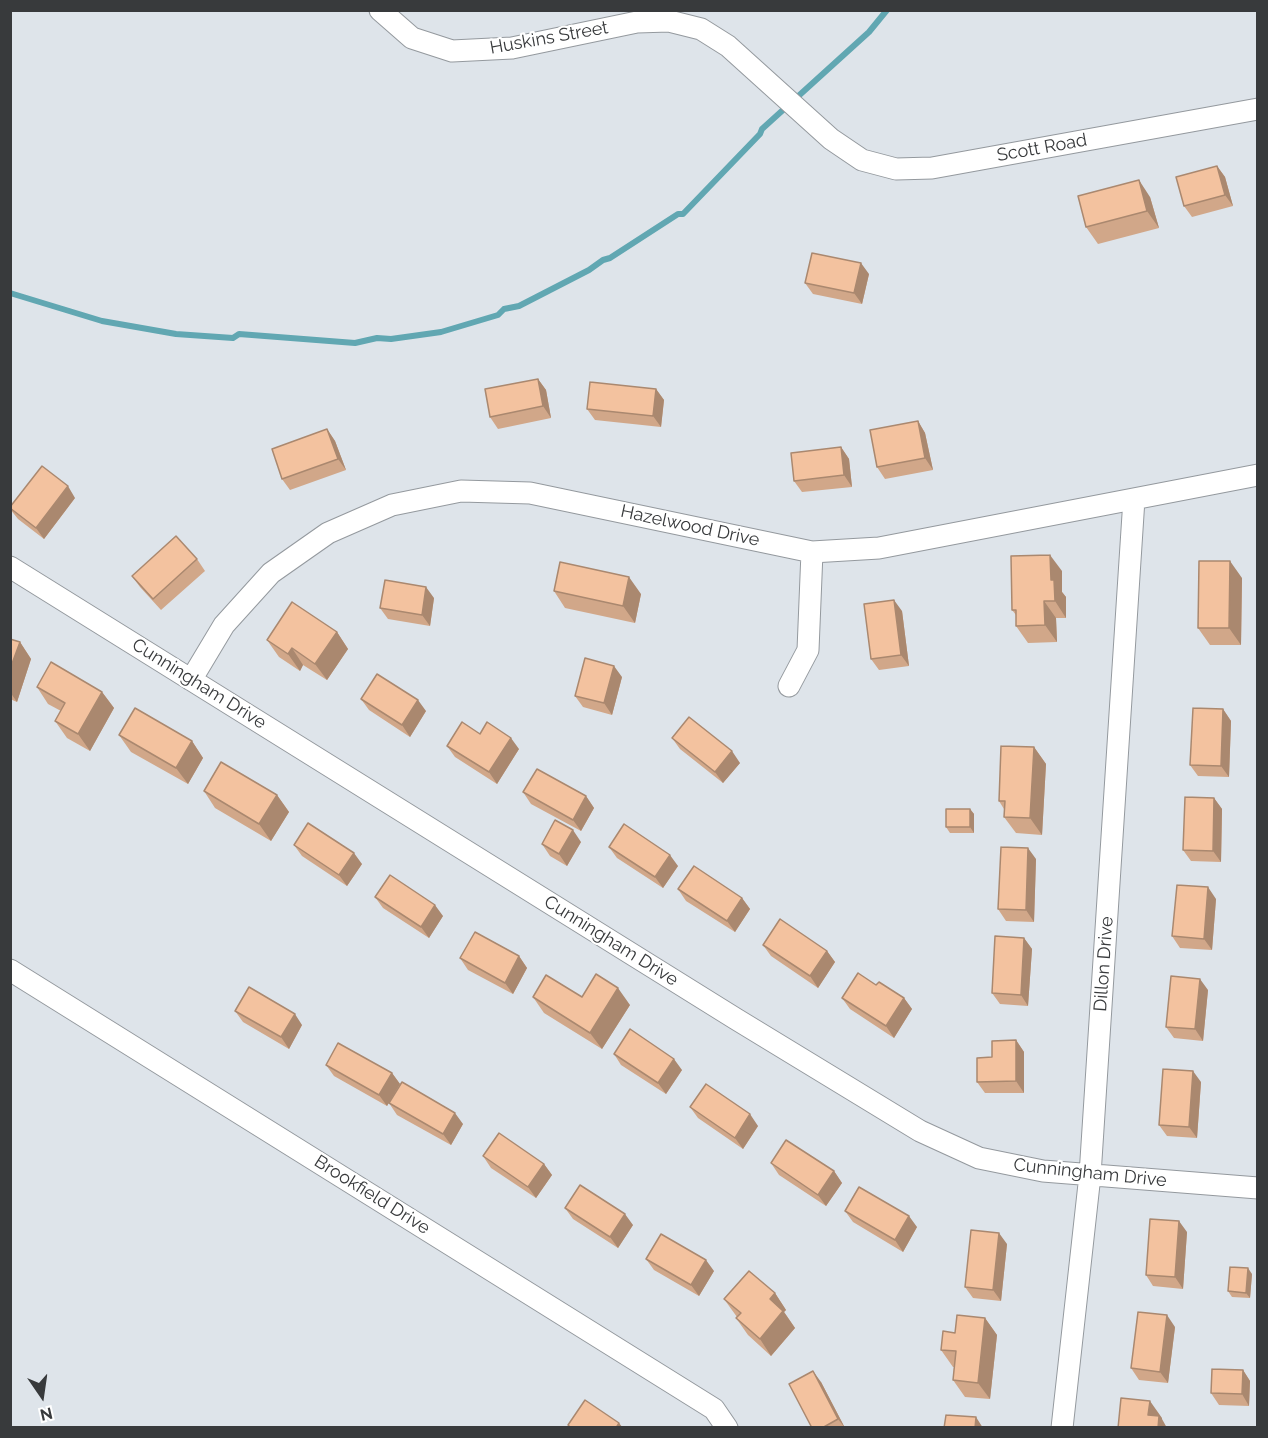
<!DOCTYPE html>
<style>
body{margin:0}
#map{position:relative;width:1268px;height:1438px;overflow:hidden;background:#dee4ea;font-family:Raleway,sans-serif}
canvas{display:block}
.frame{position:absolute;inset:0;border:12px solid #383a3c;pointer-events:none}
.north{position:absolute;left:12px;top:1366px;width:60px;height:60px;-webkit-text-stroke:4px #fff;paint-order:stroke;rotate:167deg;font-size:16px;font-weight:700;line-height:24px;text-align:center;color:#383a3c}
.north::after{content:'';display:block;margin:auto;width:21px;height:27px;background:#383a3c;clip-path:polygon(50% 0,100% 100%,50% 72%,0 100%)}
</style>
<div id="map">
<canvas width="1268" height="1438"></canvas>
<div class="frame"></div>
<div class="north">N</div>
</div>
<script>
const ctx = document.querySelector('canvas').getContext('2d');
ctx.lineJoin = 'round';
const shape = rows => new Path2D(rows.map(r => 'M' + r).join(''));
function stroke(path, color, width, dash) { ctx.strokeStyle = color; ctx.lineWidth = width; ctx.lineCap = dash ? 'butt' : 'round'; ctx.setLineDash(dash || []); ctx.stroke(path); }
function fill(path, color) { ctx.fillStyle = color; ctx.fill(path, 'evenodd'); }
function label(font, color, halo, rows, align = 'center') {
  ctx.font = font + ' Raleway,sans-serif'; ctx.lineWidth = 4.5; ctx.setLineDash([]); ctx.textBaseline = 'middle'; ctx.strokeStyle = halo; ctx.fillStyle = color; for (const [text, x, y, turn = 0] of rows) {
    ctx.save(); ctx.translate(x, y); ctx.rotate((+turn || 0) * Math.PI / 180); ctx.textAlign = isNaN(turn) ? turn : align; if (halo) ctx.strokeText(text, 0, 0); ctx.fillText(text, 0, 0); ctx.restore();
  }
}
stroke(shape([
 [10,293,102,321,176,334,233,338,239,334,355,343,377,338,391,339,441,332,498,315,504,309,519,306,589,270,603,260,610,258,678,214,683,214,760,134,762,129,869,32,887,10]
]), '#61a7b2', 6);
const street = shape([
 [380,10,412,38,452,51,512,48,637,22,669,21,701,29,728,46,831,139,862,160,896,169,932,168,1258,109],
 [10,567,736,1019,920,1131,979,1158,1043,1171,1258,1188],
 [191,680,224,625,271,573,328,533,392,505,461,491,530,493,812,552,879,548,1258,475],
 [789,686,808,650,812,552],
 [10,970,714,1409,727,1428],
 [1062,1428,1090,1175,1134,499]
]);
stroke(street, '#94999e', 23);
stroke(street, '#fff', 21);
fill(shape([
 [1217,166,1225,177,1233,206,1192,217,1184,206],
 [1150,197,1159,228,1098,244,1086,227],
 [869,274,862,304,813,294,805,283],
 [538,379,546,390,551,418,498,429,490,417],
 [656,389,664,400,661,427,595,420,587,409],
 [918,421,925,433,933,470,885,479,877,467],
 [327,429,335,441,346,470,290,490,282,479],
 [841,447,849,459,852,487,802,492,794,481],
 [75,498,44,539,18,519,10,509],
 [197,559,205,571,161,610,140,587,132,576],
 [1062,571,1062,592,1066,597,1066,618,1056,618,1057,642,1028,643,1016,626,1016,615,1012,610],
 [1242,578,1241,645,1210,645,1198,628],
 [554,591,641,594,635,623,565,608],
 [434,598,430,626,388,619,380,608],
 [902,611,909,666,879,670,871,659],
 [337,632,348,649,327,680,303,665,300,671,279,657,267,640],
 [10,639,20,642,31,659,17,702,10,699],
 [622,677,612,715,583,707,575,696],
 [37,687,102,692,114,708,90,751,67,738,55,721,61,711,48,704],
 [361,699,426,711,410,737,369,710],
 [1223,709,1231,721,1229,777,1198,776,1190,765],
 [119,735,192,741,203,758,188,784,131,752],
 [672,738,740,763,723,783,680,749],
 [447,746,519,749,497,784,455,757],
 [1034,747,1046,764,1042,835,1016,833,1004,817,1004,809,999,801],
 [204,791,277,795,289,812,271,841,215,808],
 [523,792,586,796,594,808,581,831,531,804],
 [1214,798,1222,809,1221,862,1191,861,1183,850],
 [970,809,974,814,974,833,950,833,946,827],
 [581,842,567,866,550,856,542,844],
 [294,845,362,864,347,886,302,856],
 [609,847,678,866,663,888,617,858],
 [1036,859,1034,922,1006,921,998,909],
 [678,889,742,898,750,909,735,932,686,901],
 [375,897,443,916,429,938,383,908],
 [1216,899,1212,950,1180,948,1172,936],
 [1024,938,1032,949,1028,1006,1000,1004,992,993],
 [763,945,827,951,835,962,818,988,771,956],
 [519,956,527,968,513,994,468,970,460,958],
 [876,985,904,998,912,1009,894,1038,850,1009,842,998],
 [1208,990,1203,1041,1174,1038,1166,1027],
 [533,997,582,997,630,1005,602,1049,544,1013],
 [235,1011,302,1025,289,1049,243,1022],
 [1016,1040,1024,1052,1024,1093,985,1093,977,1082,992,1057],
 [614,1054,682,1070,666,1094,621,1065],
 [326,1065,392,1073,400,1084,387,1106,334,1076],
 [1201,1082,1197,1138,1167,1136,1159,1125],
 [389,1103,463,1124,451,1145,397,1115],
 [690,1107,758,1126,743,1149,698,1118],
 [483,1156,544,1164,552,1175,536,1198,491,1168],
 [771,1163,834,1171,842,1183,826,1206,779,1175],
 [565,1208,633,1225,618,1248,573,1219],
 [845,1211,917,1227,903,1252,853,1222],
 [1187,1232,1183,1289,1153,1286,1146,1275],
 [1007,1244,1001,1301,973,1298,965,1287],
 [646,1259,714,1271,699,1296,654,1270],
 [1252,1274,1250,1298,1232,1297,1228,1291],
 [775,1293,786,1310,784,1312,795,1328,771,1356,748,1335,736,1318,737,1317,724,1299],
 [985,1318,997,1335,990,1399,965,1397,953,1380,954,1367,953,1367,941,1350,955,1333],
 [1175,1327,1168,1383,1139,1380,1131,1368],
 [1243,1370,1250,1381,1249,1406,1219,1405,1211,1393],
 [821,1382,845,1428,812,1428]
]), '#d1a789');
fill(shape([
 [1217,166,1225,177,1233,206,1225,195],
 [1139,180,1150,197,1159,228,1147,211],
 [861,263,869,274,862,304,854,293],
 [538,379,546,390,551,418,543,406],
 [656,389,664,400,661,427,653,416],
 [918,421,925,433,933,470,925,458],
 [327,429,335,441,346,470,338,459],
 [841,447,849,459,852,487,844,475],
 [68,486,75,498,44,539,36,528],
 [1050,555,1062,571,1062,592,1066,597,1066,618,1055,601,1051,580],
 [1230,561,1242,578,1241,645,1229,628],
 [629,577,641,594,635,623,623,606],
 [426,587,434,598,430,626,422,615],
 [894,600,902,611,909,666,901,655],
 [1044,601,1056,618,1057,642,1045,625],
 [337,632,348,649,327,680,315,664],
 [20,642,31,659,17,702,10,692,10,669],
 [292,648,303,665,300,671,288,654],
 [614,666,622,677,612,715,604,703],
 [102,692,114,708,90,751,78,734],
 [418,700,426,711,410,737,402,725],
 [1223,709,1231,721,1229,777,1221,766],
 [511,738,519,749,497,784,489,772],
 [192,741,203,758,188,784,176,768],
 [1034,747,1046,764,1042,835,1030,818],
 [732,751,740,763,723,783,715,772],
 [277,795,289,812,271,841,259,824],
 [586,796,594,808,581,831,573,820],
 [1214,798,1222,809,1221,862,1213,851],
 [970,809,974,814,974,833,970,827],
 [573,830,581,842,567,866,559,854],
 [1028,848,1036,859,1034,922,1026,910],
 [354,853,362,864,347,886,339,875],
 [670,855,678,866,663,888,655,877],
 [1208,887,1216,899,1212,950,1204,939],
 [742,898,750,909,735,932,727,921],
 [435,905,443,916,429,938,421,927],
 [1024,938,1032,949,1028,1006,1021,995],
 [827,951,835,962,818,988,810,976],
 [519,956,527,968,513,994,505,983],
 [1200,979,1208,990,1203,1041,1195,1029],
 [618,988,630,1005,602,1049,590,1033],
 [904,998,912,1009,894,1038,886,1026],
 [295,1014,302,1025,289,1049,281,1037],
 [1016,1040,1024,1052,1024,1093,1016,1081],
 [674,1059,682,1070,666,1094,658,1083],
 [1193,1071,1201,1082,1197,1138,1189,1127],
 [392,1073,400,1084,387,1106,379,1095],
 [455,1113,463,1124,451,1145,443,1134],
 [750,1114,758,1126,743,1149,735,1138],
 [544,1164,552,1175,536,1198,528,1187],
 [834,1171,842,1183,826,1206,818,1195],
 [625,1214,633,1225,618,1248,610,1237],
 [909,1216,917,1227,903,1252,895,1240],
 [1179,1221,1187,1232,1183,1289,1175,1277],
 [999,1233,1007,1244,1001,1301,993,1290],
 [706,1260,714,1271,699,1296,691,1285],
 [1248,1268,1252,1274,1250,1298,1246,1293],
 [775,1293,786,1310,784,1312,795,1328,771,1356,760,1339,770,1299],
 [1167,1315,1175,1327,1168,1383,1160,1372],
 [985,1318,997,1335,990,1399,978,1383],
 [1243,1370,1250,1381,1249,1406,1242,1394],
 [813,1371,821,1382,845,1428,838,1419],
 [1150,1401,1162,1418,1162,1419,1167,1428,1157,1428,1148,1415],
 [976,1417,983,1428,975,1428],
 [619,1423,623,1428,616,1428]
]), '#aa886f');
const building = shape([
 [1217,166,1225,195,1184,206,1176,177,1217,166],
 [1139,180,1147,211,1086,227,1078,196,1139,180],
 [812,253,861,263,854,293,805,283,812,253],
 [538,379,543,406,490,417,485,389,538,379],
 [590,382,656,389,653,416,587,409,590,382],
 [918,421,925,458,877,467,870,430,918,421],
 [327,429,338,459,282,479,272,449,327,429],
 [841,447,844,475,794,481,791,453,841,447],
 [42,466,68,486,36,528,10,508,10,507,42,466],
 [176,536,197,559,153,599,132,576,176,536],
 [1050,555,1051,580,1054,580,1055,601,1044,601,1045,625,1016,626,1016,610,1012,610,1011,556,1050,555],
 [1199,561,1230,561,1229,628,1198,628,1199,561],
 [560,562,629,577,623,606,554,591,560,562],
 [385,580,426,587,422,615,380,608,385,580],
 [894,600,901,655,871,659,864,604,894,600],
 [292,602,337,632,315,664,292,648,288,654,267,640,292,602],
 [10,639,20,642,10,669,10,639],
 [585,658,614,666,604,703,575,696,585,658],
 [51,662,102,692,78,734,55,721,65,703,37,687,51,662],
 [377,674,418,700,402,725,361,699,377,674],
 [135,708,192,741,176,768,119,735,135,708],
 [1193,708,1223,709,1221,766,1190,765,1193,708],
 [689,717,732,751,715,772,672,738,689,717],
 [462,722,480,734,487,722,511,738,489,772,447,746,462,722],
 [1001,746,1034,747,1030,818,1004,817,1005,801,999,801,1001,746],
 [221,762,277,795,259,824,204,791,221,762],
 [537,769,586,796,573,820,523,792,537,769],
 [1185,797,1214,798,1213,851,1183,850,1185,797],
 [946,809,970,809,970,827,946,827,946,809],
 [555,820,573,830,559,854,542,844,555,820],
 [308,823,354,853,339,875,294,845,308,823],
 [624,824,670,855,655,877,609,847,624,824],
 [1001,847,1028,848,1026,910,998,909,1001,847],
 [694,866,742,898,727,921,678,889,694,866],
 [390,875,435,905,421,927,375,897,390,875],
 [1177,885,1208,887,1204,939,1172,936,1177,885],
 [780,919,827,951,810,976,763,945,780,919],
 [475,932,519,956,505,983,460,958,475,932],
 [995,936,1024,938,1021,995,992,993,995,936],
 [858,973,876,985,879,982,904,998,886,1026,842,998,858,973],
 [596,974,618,988,590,1033,533,997,546,975,582,997,596,974],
 [1171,976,1200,979,1195,1029,1166,1027,1171,976],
 [249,987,295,1014,281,1037,235,1011,249,987],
 [630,1029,674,1059,658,1083,614,1054,630,1029],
 [1016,1040,1016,1081,977,1082,977,1058,992,1057,992,1041,1016,1040],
 [338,1043,392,1073,379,1095,326,1065,338,1043],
 [1163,1069,1193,1071,1189,1127,1159,1125,1163,1069],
 [402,1082,455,1113,443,1134,389,1103,402,1082],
 [706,1084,750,1114,735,1138,690,1107,706,1084],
 [499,1133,544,1164,528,1187,483,1156,499,1133],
 [786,1140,834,1171,818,1195,771,1163,786,1140],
 [580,1185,625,1214,610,1237,565,1208,580,1185],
 [859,1187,909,1216,895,1240,845,1211,859,1187],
 [1150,1219,1179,1221,1175,1277,1146,1275,1150,1219],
 [971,1230,999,1233,993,1290,965,1287,971,1230],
 [661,1234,706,1260,691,1285,646,1259,661,1234],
 [1230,1267,1248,1268,1246,1293,1228,1291,1230,1267],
 [749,1271,775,1293,770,1299,783,1311,760,1339,736,1318,741,1313,724,1299,749,1271],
 [1138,1312,1167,1315,1160,1372,1131,1368,1138,1312],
 [957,1315,985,1318,978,1383,953,1380,956,1351,941,1350,943,1331,955,1333,957,1315],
 [1212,1369,1243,1370,1242,1394,1211,1393,1212,1369],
 [813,1371,838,1419,822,1428,812,1428,789,1384,813,1371],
 [1121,1398,1150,1401,1148,1415,1159,1416,1158,1428,1118,1428,1121,1398],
 [585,1400,619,1423,616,1428,571,1428,568,1425,585,1400],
 [946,1415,976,1417,975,1428,944,1428,946,1415]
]);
fill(building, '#f3c29f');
stroke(building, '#aa886f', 1.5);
label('18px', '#383a3c', '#fff', [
 ["Huskins Street",549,38,-10],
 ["Scott Road",1042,148,-10],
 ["Hazelwood Drive",690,526,12],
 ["Cunningham Drive",199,684,32],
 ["Cunningham Drive",611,941,32],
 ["Dillon Drive",1104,964,-86],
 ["Cunningham Drive",1090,1173,6],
 ["Brookfield Drive",372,1195,32]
]);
</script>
